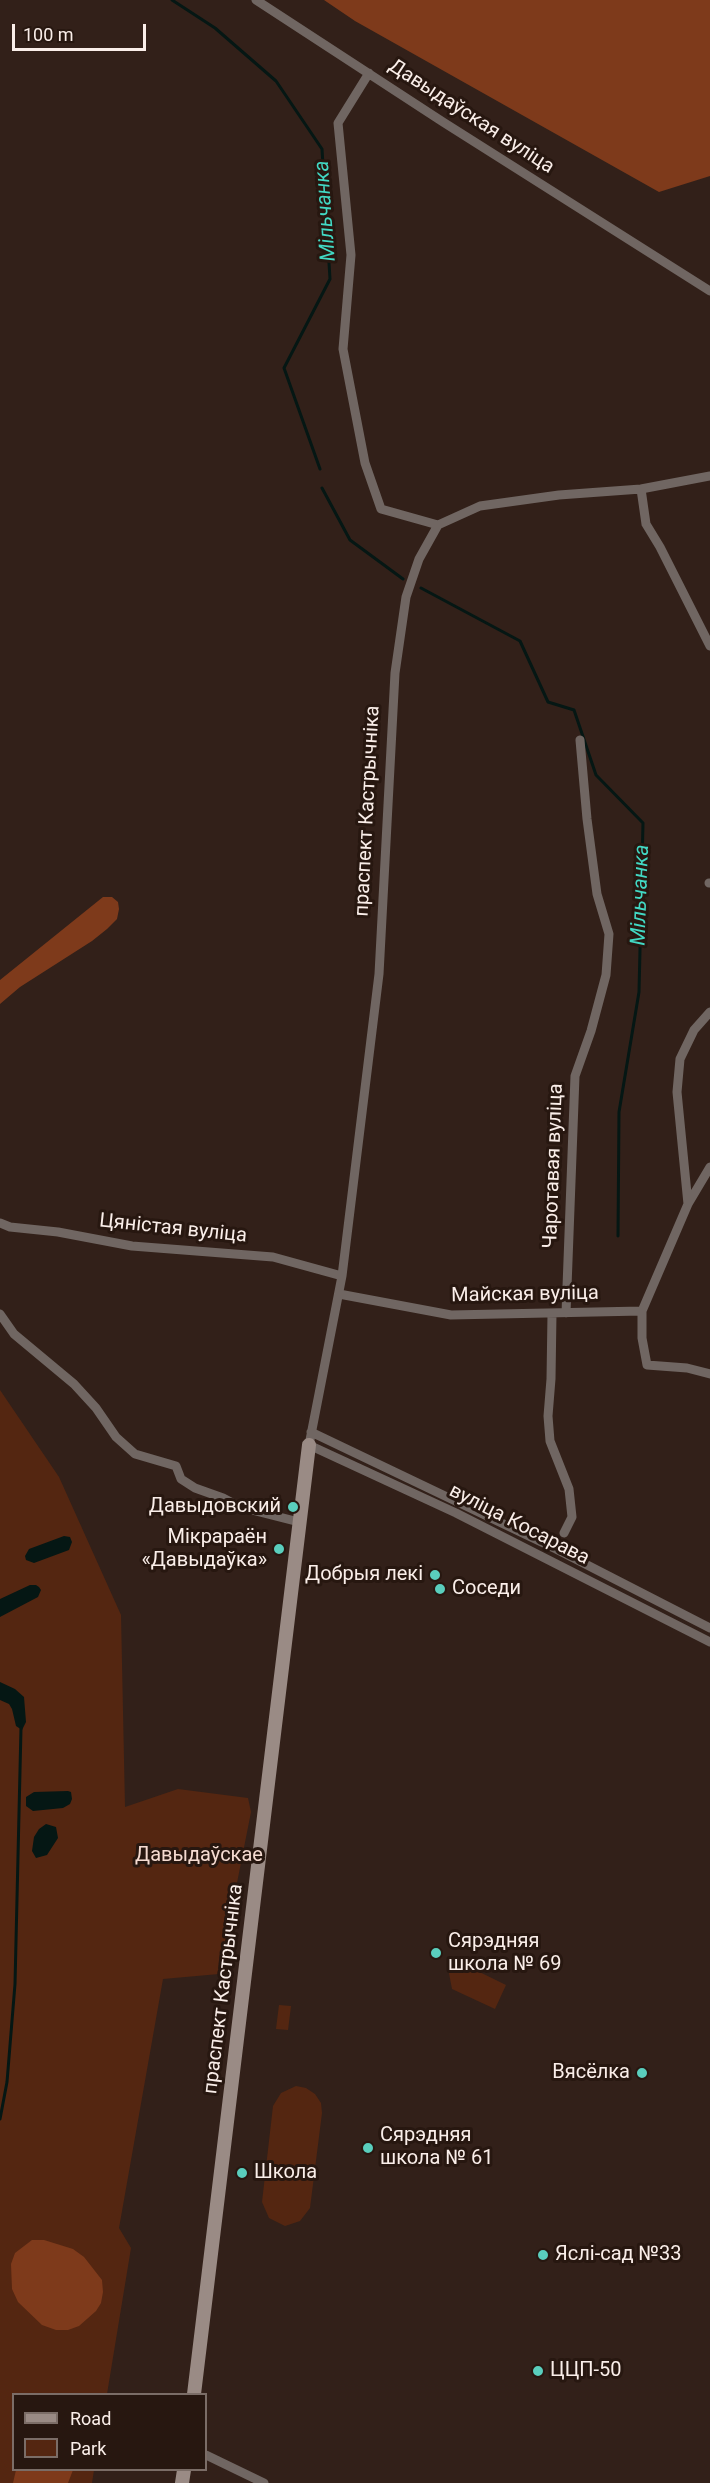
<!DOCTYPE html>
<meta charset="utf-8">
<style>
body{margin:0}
#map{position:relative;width:710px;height:2483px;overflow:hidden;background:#322019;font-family:Roboto,sans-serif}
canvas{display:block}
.legend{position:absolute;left:12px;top:2393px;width:195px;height:78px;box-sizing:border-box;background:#271710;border:2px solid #7b6d67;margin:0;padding:8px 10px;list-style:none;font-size:18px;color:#faeee9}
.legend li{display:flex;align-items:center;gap:12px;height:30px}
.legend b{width:30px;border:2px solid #7b6d67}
.scale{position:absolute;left:12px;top:24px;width:134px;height:27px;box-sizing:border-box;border:3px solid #faeee9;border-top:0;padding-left:8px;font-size:18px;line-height:21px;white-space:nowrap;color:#faeee9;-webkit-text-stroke:4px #271710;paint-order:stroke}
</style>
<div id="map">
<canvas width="710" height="2483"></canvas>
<ul class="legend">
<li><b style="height:8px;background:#9a8b85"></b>Road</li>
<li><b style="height:16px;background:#542611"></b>Park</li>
</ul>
<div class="scale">100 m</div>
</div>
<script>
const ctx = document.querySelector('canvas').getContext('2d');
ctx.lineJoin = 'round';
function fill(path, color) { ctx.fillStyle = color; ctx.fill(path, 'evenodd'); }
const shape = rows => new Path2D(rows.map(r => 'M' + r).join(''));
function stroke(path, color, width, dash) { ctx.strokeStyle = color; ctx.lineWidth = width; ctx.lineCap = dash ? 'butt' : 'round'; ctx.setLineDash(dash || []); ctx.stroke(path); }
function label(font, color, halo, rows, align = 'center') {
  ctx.font = font + ' Roboto,sans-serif'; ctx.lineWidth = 6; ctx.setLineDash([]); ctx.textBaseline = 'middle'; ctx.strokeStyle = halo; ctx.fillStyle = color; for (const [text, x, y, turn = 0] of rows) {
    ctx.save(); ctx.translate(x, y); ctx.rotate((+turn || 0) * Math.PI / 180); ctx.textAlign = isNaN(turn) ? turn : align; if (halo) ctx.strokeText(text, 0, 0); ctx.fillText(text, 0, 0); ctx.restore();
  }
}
fill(shape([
 [0,1390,59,1477,121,1615,125,1807,178,1789,248,1798,251,1812,219,1974,163,1979,119,2228,131,2248,107,2394,14,2394,14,2470,94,2470,92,2483,0,2483],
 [455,1960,506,1985,495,2009,452,1989,448,1968],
 [279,2005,291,2006,288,2030,276,2029],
 [296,2086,306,2088,315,2094,321,2103,322,2113,310,2208,300,2221,285,2226,269,2218,262,2202,273,2106,281,2093]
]), '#542611');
fill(shape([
 [324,0,710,0,710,176,659,192,355,21],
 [103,897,112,897,118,902,119,909,117,919,107,929,92,941,20,987,0,1004,0,980],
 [32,2240,44,2240,73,2249,84,2257,102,2280,103,2292,101,2303,96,2311,79,2326,68,2330,56,2330,42,2325,18,2302,12,2289,11,2264,15,2253],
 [16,2470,73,2470,68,2483,13,2483]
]), '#7e3a1b');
fill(shape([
 [64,1536,70,1537,72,1542,69,1550,34,1563,26,1560,25,1556,29,1549],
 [30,1585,36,1585,39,1587,41,1590,38,1597,0,1617,0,1599],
 [0,1682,15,1689,24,1697,26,1722,22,1730,16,1726,12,1709,9,1704,0,1700],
 [68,1791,71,1792,72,1799,70,1804,63,1808,33,1811,26,1806,26,1797,34,1792],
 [46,1824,56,1827,58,1838,47,1855,36,1858,32,1851,34,1837,39,1829]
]), '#051714');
stroke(shape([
 [172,0,215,28,276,81,322,149,330,279,284,368,320,469],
 [322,488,350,540,403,579],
 [421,588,520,641,548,702,574,710,596,775,643,823,639,992,619,1112,618,1236],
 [0,2119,7,2082,15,1984,21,1728]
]), '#051714', 3);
stroke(shape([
 [256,0,443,122,710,291],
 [369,73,338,123,351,255,343,349,365,463,381,509,438,525],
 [710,476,641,489,559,495,480,506,438,525,419,559,406,597,395,673,379,974,342,1276,309,1445,456,1513,710,1642],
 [641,489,646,524,660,547,710,646],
 [709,883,710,883],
 [710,1167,688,1204,642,1311,642,1338,647,1365,687,1368,710,1374],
 [688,1204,677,1092,680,1059,694,1030,710,1012],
 [0,1223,10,1227,58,1232,132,1246,273,1257,342,1276],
 [339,1294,451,1315,642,1311],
 [566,1313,575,1076,591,1031,606,975,609,934,597,894,587,819,580,740],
 [0,1314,14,1334,74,1384,96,1408,116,1437,135,1454,176,1466,181,1479,195,1488,223,1498,240,1507,299,1522],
 [552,1314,551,1379,548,1416,550,1441,569,1489,572,1517,564,1533],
 [311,1432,556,1549,710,1628],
 [206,2455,264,2483]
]), '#706662', 9);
stroke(shape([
 [194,2394,309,1445],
 [182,2483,184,2470]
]), '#9a8b85', 14);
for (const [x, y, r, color] of [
 [293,1507,6,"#5acebd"],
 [279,1549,6,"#5acebd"],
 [435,1575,6,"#5acebd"],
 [440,1589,6,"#5acebd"],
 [436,1953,6,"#5acebd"],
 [642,2073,6,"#5acebd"],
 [368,2148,6,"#5acebd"],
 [242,2173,6,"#5acebd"],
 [543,2255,6,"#5acebd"],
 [538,2371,6,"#5acebd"]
]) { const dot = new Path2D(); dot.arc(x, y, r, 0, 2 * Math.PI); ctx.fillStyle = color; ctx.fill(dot); stroke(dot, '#271710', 2); }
label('20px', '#faeee9', '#271710', [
 ["Давыдаўская вуліца",471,117,33],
 ["праспект Кастрычніка",368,811,-87],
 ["Чаротавая вуліца",554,1166,-88],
 ["Цяністая вуліца",173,1229,6],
 ["Майская вуліца",525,1295,-1],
 ["вуліца Косарава",519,1525,27],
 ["праспект Кастрычніка",224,1989,-83]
]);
label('20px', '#faeee9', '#271710', [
 ["Давыдовский",281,1507,"right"],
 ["Мікрараён",267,1538,"right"],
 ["«Давыдаўка»",267,1561,"right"],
 ["Добрыя лекі",423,1575,"right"],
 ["Соседи",452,1589],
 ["Сярэдняя",448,1942],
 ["школа № 69",448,1965],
 ["Вясёлка",630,2073,"right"],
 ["Сярэдняя",380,2136],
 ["школа № 61",380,2159],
 ["Школа",254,2173],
 ["Яслі-сад №33",555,2255],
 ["ЦЦП-50",550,2371]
], 'left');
label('20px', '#f5dbd1', '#271710', [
 ["Давыдаўскае",199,1856]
]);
label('italic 21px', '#42d9c4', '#271710', [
 ["Мільчанка",326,211,-94],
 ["Мільчанка",641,895,-88]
]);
</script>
